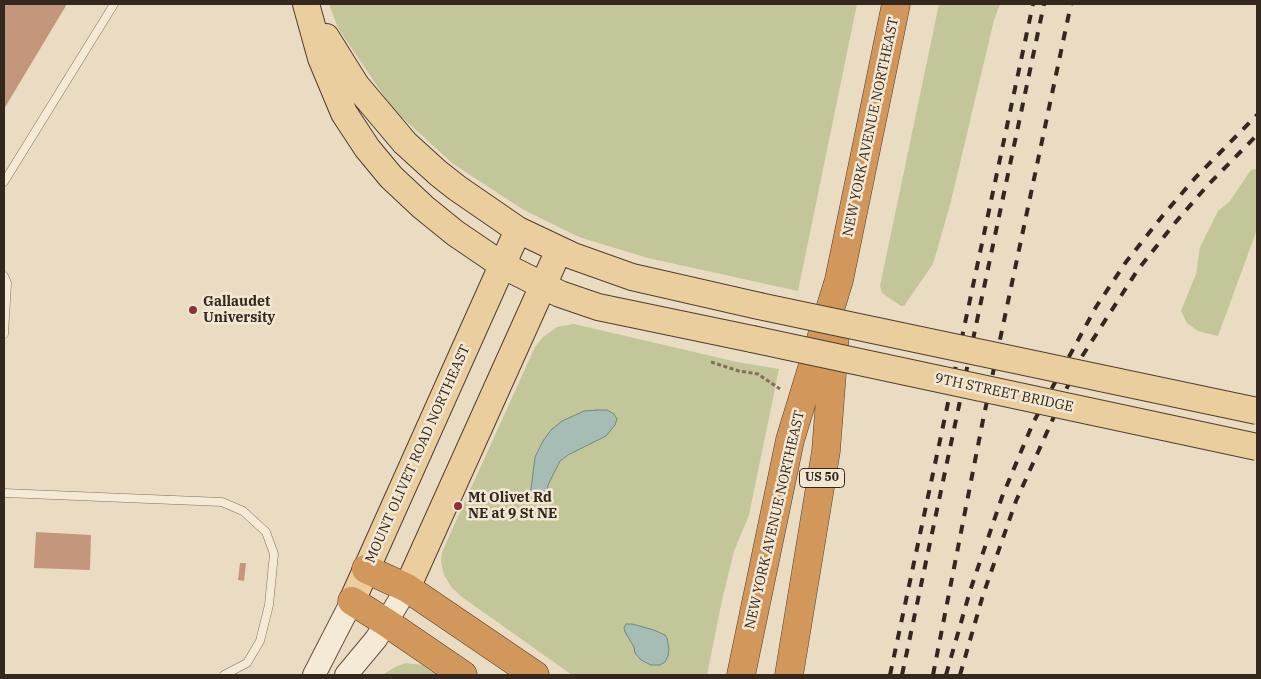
<!DOCTYPE html>
<style>
body{margin:0}
#map{position:relative;width:1261px;height:679px;overflow:hidden;background:#e9dcc3;font-family:"IBM Plex Serif",serif}
canvas{display:block}
.frame{position:absolute;inset:0;border:5px solid #33271e;pointer-events:none}
</style>
<div id="map">
<canvas width="1261" height="679"></canvas>
<div class="frame"></div>
</div>
<script>
const ctx = document.querySelector('canvas').getContext('2d');
ctx.lineJoin = 'round';
function fill(path, color) { ctx.fillStyle = color; ctx.fill(path, 'evenodd'); }
const shape = rows => new Path2D(rows.map(r => 'M' + r).join(''));
function stroke(path, color, width, dash) { ctx.strokeStyle = color; ctx.lineWidth = width; ctx.lineCap = dash ? 'butt' : 'round'; ctx.setLineDash(dash || []); ctx.stroke(path); }
function label(font, color, halo, rows, align = 'center') {
  ctx.font = font + ' "IBM Plex Serif",serif'; ctx.lineWidth = 5; ctx.setLineDash([]); ctx.textBaseline = 'middle'; ctx.strokeStyle = halo; ctx.fillStyle = color; for (const [text, x, y, turn = 0] of rows) {
    ctx.save(); ctx.translate(x, y); ctx.rotate((+turn || 0) * Math.PI / 180); ctx.textAlign = isNaN(turn) ? turn : align; if (halo) ctx.strokeText(text, 0, 0); ctx.fillText(text, 0, 0); ctx.restore();
  }
}
fill(shape([
 [329,4,857,4,798,291,648,258,579,237,522,209,452,163,392,108,338,28],
 [939,4,1000,4,994,20,950,205,933,264,904,306,901,306,882,293,880,286],
 [1257,169,1257,228,1255,235,1218,336,1198,331,1187,323,1181,311,1196,274,1200,247,1218,211,1230,201,1251,170],
 [574,324,737,362,779,369,749,515,734,551,721,605,707,675,572,675,462,597,452,588,444,575,441,562,442,552,535,347,543,337,557,327],
 [406,663,422,665,441,675,382,675,397,666]
]), '#c3c698');
const water = shape([
 [597,410,607,410,614,414,617,419,615,425,606,436,568,455,560,461,548,485,547,493,542,500,537,502,533,500,531,489,535,457,543,441,551,430,562,421,584,411,597,410],
 [626,624,632,624,654,630,665,635,667,638,669,649,668,656,665,662,660,665,651,665,641,660,635,653,634,647,625,632,624,628,626,624]
]);
fill(water, '#a5bdb4');
stroke(water, '#6d8a81', 1);
fill(shape([
 [4,4,67,4,4,109],
 [36,532,91,535,90,570,34,568],
 [240,563,246,563,244,581,238,580]
]), '#c4967c');
const lane = shape([
 [4,182,114,4],
 [4,276,7,283,4,334],
 [4,493,222,502,243,511,266,532,274,554,269,605,260,641,247,663,224,675]
]);
const secondary = shape([
 [314,675,352,601],
 [346,675,376,639,407,588]
]);
const primary = shape([
 [306,4,321,58,344,113,367,148,391,177,423,207,455,233,502,265,560,294,598,307,752,339],
 [326,37,356,85,405,143,438,173,457,188,518,230,573,256,632,277,759,306],
 [407,588,559,250],
 [352,601,518,230]
]);
const highway = shape([
 [366,569,407,588,535,675],
 [352,601,387,623,463,675],
 [741,675,790,440,839,280,896,4],
 [789,675,826,451,835,334]
]);
stroke(lane, '#826e5b', 9);
stroke(secondary, '#644f3f', 24);
stroke(primary, '#503d2f', 28);
stroke(highway, '#503d2f', 29);
stroke(shape([
 [711,362,739,371,758,374,780,389]
]), '#826e5b', 3, [4, 2.5]);
stroke(lane, '#f5ead5', 8);
stroke(secondary, '#f5ead5', 22);
stroke(primary, '#eace9e', 26);
stroke(highway, '#d1975b', 28);
stroke(shape([
 [890,675,1033,4],
 [902,675,1044,4],
 [933,675,983,420,1071,4],
 [946,675,970,591,1002,497,1033,423,1096,307,1126,262,1164,214,1196,177,1257,115],
 [960,675,983,595,1016,501,1079,361,1137,271,1174,224,1207,186,1257,135]
]), '#33271e', 4, [9, 9]);
const primaryBridge = shape([
 [759,306,1257,411],
 [752,339,1257,447]
]);
stroke(primaryBridge, '#503d2f', 28, []);
stroke(primaryBridge, '#eace9e', 26);
for (const [x, y, r, color] of [
 [193,310,5,"#8b3137"],
 [458,506,5,"#8b3137"]
]) { const dot = new Path2D(); dot.arc(x, y, r, 0, 2 * Math.PI); ctx.fillStyle = color; ctx.fill(dot); stroke(dot, '#f2e7d2', 2); }
for (const [x, y, w] of [
 [822,478,45]
]) { const box = new Path2D(); box.roundRect(x - w / 2, y - 9.5, w, 19, 4); ctx.fillStyle = '#f2e7d2'; ctx.fill(box); stroke(box, '#33271e', 1); }
label('bold 12px', '#33271e', null, [
 ["US 50",822,478]
]);
label('14px', '#33271e', '#f2e7d2', [
 ["NEW YORK AVENUE NORTHEAST",871,127,-78],
 ["9TH STREET BRIDGE",1004,393,12],
 ["MOUNT OLIVET ROAD NORTHEAST",418,454,-66],
 ["NEW YORK AVENUE NORTHEAST",775,520,-77]
]);
label('bold 14px', '#33271e', '#f2e7d2', [
 ["Gallaudet",203,302],
 ["University",203,318],
 ["Mt Olivet Rd",468,498],
 ["NE at 9 St NE",468,514]
], 'left');
</script>
